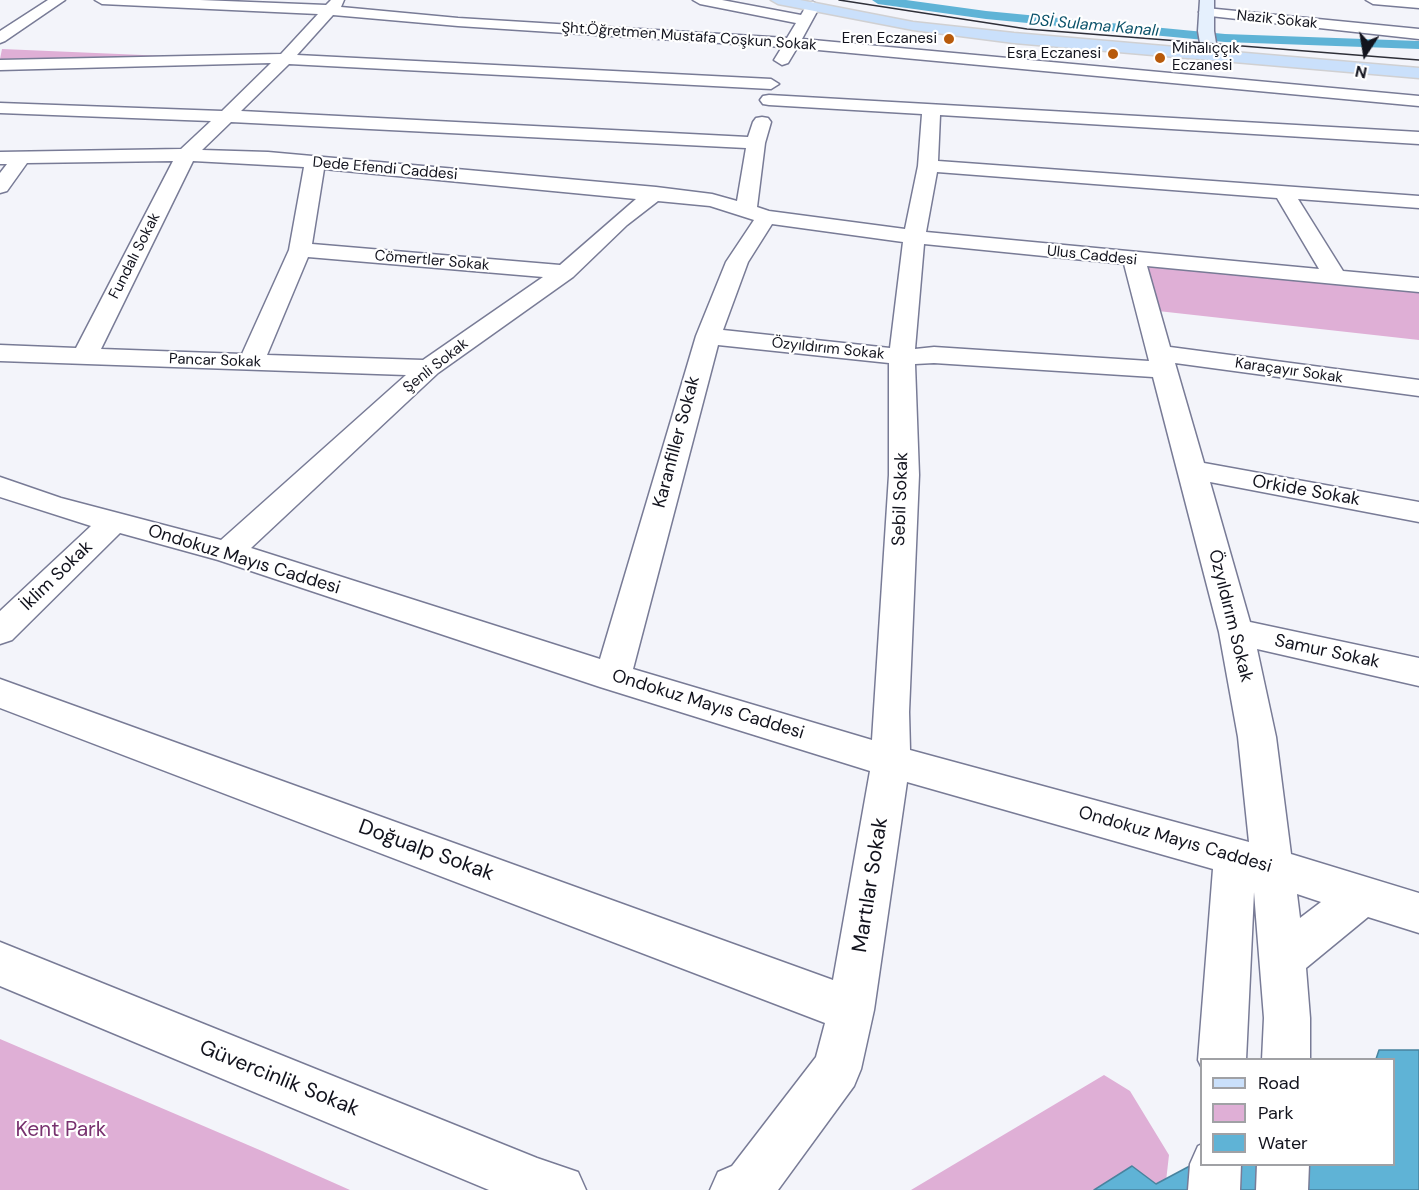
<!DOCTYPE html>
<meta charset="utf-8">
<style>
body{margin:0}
#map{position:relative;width:1419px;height:1190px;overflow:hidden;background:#f3f4fa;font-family:"DM Sans",sans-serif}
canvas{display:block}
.legend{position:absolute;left:1200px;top:1058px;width:195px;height:108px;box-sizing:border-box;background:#fff;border:2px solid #a0a1a5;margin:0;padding:8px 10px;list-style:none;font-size:18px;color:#12131d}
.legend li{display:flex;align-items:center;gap:12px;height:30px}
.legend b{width:30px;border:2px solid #a0a1a5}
.north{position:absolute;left:1335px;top:24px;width:60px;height:60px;-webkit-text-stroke:4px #fff;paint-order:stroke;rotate:192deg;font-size:16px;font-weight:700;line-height:24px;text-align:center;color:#12131d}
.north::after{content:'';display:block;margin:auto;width:21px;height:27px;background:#12131d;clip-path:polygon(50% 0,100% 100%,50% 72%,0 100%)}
</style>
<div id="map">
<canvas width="1419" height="1190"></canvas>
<ul class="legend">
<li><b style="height:8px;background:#cae0fb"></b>Road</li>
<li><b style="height:16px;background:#dfafd6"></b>Park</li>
<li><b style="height:16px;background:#5fb3d6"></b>Water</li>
</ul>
<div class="north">N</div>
</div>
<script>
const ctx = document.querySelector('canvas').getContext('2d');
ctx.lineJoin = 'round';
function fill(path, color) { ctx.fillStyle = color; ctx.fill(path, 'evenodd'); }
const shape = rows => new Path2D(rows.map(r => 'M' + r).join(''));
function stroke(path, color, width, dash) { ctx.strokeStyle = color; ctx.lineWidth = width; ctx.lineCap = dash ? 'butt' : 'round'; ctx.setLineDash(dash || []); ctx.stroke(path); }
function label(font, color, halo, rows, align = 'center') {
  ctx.font = font + ' "DM Sans",sans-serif'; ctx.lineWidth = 4.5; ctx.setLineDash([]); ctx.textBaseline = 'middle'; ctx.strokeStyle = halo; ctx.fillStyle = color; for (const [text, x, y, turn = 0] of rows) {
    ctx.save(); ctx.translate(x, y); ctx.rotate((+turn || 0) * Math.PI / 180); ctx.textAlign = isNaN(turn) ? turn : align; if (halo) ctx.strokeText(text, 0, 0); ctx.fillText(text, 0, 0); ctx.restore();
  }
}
fill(shape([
 [2,49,189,57,0,59],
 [1145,265,1419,290,1419,340,1158,311],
 [0,1039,262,1151,350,1190,0,1190],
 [1104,1075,1130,1091,1169,1155,1165,1190,911,1190]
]), '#dfafd6');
const water = shape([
 [1379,1050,1419,1050,1419,1190,1094,1190,1132,1166,1156,1184,1201,1160,1202,1164,1394,1164,1394,1060,1376,1059,1379,1050]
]);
fill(water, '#5fb3d6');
stroke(water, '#48839e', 1.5);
fill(shape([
 [872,0,906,0,986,11,1225,34,1419,41,1419,49,1225,42,986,19,878,4,872,0]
]), '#5fb3d6');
const street = shape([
 [48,0,65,0,5,41,0,43,0,31,48,0],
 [95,0,200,0,326,5,331,0,344,0,341,7,458,18,787,38,796,23,700,4,693,0,722,0,801,15,808,3,813,2,820,6,802,39,1419,96,1419,106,797,48,788,63,782,65,774,60,782,47,458,26,333,15,297,55,771,79,779,84,771,89,289,64,241,111,748,137,753,122,756,118,762,117,768,118,771,122,765,143,757,207,769,211,905,229,918,166,922,114,769,105,763,104,760,100,763,96,769,95,1419,132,1419,144,940,115,938,161,1419,196,1419,208,1298,199,1343,271,1419,278,1419,292,1147,266,1170,347,1419,380,1419,396,1175,363,1204,463,1419,502,1419,522,1210,482,1250,622,1419,658,1419,686,1257,649,1276,737,1291,854,1419,893,1419,933,1368,917,1306,968,1310,1018,1310,1060,1262,1060,1264,1018,1254,892,1246,1060,1202,1060,1202,1068,1198,1060,1213,869,907,782,874,1010,861,1069,854,1086,778,1190,710,1190,718,1172,732,1166,816,1057,825,1023,0,708,0,679,833,980,870,771,600,687,218,560,120,533,12,640,0,644,0,611,91,526,0,497,0,477,61,498,221,540,406,375,0,361,0,345,76,348,173,161,27,163,7,191,0,193,0,173,7,164,0,164,0,152,181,149,211,121,0,113,0,103,222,111,271,63,0,70,0,60,281,54,318,14,102,4,95,0],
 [231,122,746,148,737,201,712,194,656,187,268,152,202,150,231,122],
 [193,161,304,167,289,250,242,354,101,349,193,161],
 [324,169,636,199,560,265,312,244,324,169],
 [937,172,1277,198,1319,269,926,232,937,172],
 [658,201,710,206,754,220,726,262,696,336,600,659,251,548,438,373,573,277,627,225,658,201],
 [772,224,903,242,890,348,723,330,748,262,772,224],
 [924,244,1124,264,1149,361,934,347,915,349,924,244],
 [308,257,543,277,423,360,267,355,308,257],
 [718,345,889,363,889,475,872,740,633,669,718,345],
 [934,363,1153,377,1219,632,1238,737,1249,842,910,750,909,712,919,475,915,364,934,363],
 [1297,894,1321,902,1300,918,1297,894],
 [1366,0,1419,0,1419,8,1373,4,1366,0],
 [1206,8,1419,29,1419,39,1201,15,1199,12,1206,8],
 [0,942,537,1158,578,1172,586,1190,489,1190,0,986,0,942],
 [1202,1144,1202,1164,1241,1164,1240,1190,1188,1190,1190,1164,1198,1146,1202,1144],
 [1257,1164,1309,1164,1308,1190,1256,1190,1257,1164]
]);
const secondary = shape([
 [1200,0,1214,0,1214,31,1218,55,1210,60,1202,55,1198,31,1200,0]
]);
const primary = shape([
 [771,0,800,0,913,22,1014,33,1419,68,1419,78,1014,43,913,30,778,4,771,0]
]);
stroke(street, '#787b96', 3);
stroke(secondary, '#787b96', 3);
stroke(primary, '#d0d0d2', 3);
fill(street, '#fff');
fill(secondary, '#e5f0fd');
fill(primary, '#cae0fb');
stroke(shape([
 [839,0,1027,29,1419,60]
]), '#2e2f38', 1.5);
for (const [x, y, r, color] of [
 [949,39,6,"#b85a0b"],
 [1113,54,6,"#b85a0b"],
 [1160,58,6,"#b85a0b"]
]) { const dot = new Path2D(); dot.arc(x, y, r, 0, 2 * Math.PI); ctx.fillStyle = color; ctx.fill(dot); stroke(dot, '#fff', 2); }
label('15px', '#12131d', '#fff', [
 ["Nazik Sokak",1277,20,6],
 ["Şht.Öğretmen Mustafa Coşkun Sokak",689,37,4],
 ["Dede Efendi Caddesi",385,169,5],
 ["Fundalı Sokak",135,256,-63],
 ["Ulus Caddesi",1092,256,6],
 ["Cömertler Sokak",432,261,5],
 ["Özyıldırım Sokak",828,349,6],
 ["Pancar Sokak",215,361,2],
 ["Şenli Sokak",436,366,-38],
 ["Karaçayır Sokak",1289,371,8]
]);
label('15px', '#12131d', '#fff', [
 ["Eren Eczanesi",937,39],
 ["Mihalıççık",1172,49,"left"],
 ["Eczanesi",1172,66,"left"],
 ["Esra Eczanesi",1101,54]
], 'right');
label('italic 16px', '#0b526a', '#fff', [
 ["DSİ Sulama Kanalı",1094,26,5]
]);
label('18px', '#12131d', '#fff', [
 ["Karanfiller Sokak",677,442,-75],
 ["Orkide Sokak",1306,491,10],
 ["Sebil Sokak",901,499,-88],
 ["Ondokuz Mayıs Caddesi",244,560,17],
 ["İklim Sokak",57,576,-44],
 ["Özyıldırım Sokak",1230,616,76],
 ["Samur Sokak",1327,652,12],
 ["Ondokuz Mayıs Caddesi",708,705,17],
 ["Ondokuz Mayıs Caddesi",1175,840,16]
]);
label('21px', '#12131d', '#fff', [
 ["Doğualp Sokak",426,851,20],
 ["Martılar Sokak",871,885,-81],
 ["Güvercinlik Sokak",279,1079,22]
]);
label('21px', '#78326f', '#fff', [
 ["Kent Park",61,1130]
]);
</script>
